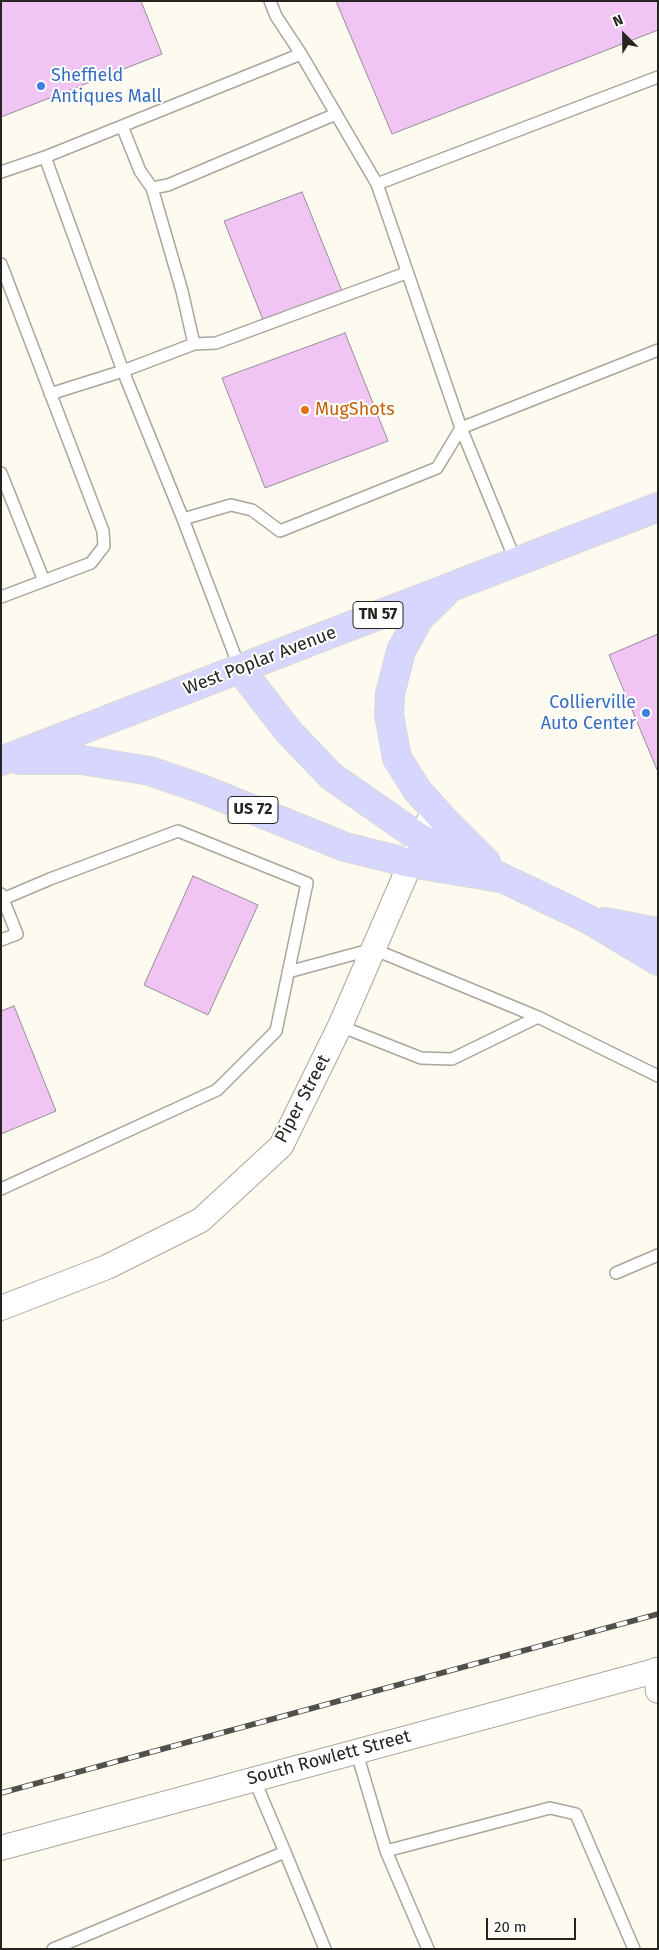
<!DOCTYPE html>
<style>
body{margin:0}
#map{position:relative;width:659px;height:1950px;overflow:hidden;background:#fdfaf0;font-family:"Fira Sans",sans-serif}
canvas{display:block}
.frame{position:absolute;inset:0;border:2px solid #252420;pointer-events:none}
.north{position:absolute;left:599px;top:10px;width:50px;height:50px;-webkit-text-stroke:4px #fff;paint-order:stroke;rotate:337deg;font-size:14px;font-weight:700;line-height:20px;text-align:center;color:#252420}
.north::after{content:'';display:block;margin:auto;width:18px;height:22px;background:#252420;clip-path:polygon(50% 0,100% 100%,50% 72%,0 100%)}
.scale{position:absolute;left:486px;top:1918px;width:90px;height:22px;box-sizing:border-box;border:2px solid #252420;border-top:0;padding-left:6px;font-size:15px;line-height:18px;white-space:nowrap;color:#252420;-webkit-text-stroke:4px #fff;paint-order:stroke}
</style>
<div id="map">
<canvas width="659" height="1950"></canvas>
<div class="frame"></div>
<div class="north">N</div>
<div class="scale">20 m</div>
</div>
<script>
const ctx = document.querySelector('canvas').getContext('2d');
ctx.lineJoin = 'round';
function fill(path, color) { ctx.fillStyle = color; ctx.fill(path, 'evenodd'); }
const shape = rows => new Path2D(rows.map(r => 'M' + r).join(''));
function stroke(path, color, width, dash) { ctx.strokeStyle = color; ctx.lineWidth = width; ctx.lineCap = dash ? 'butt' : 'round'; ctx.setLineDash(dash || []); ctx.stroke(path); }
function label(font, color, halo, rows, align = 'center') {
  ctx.font = font + ' "Fira Sans",sans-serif'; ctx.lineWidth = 4; ctx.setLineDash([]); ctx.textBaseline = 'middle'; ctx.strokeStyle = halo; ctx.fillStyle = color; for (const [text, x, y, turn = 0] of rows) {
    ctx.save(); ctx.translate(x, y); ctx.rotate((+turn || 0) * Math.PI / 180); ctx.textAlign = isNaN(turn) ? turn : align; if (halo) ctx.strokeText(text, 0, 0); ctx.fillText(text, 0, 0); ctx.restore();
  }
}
const building = shape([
 [1,1,141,1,162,54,1,117,1,1],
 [336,1,658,1,658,30,392,134,336,1],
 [302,192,344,296,265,325,224,221,302,192],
 [345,333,388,441,265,488,222,378,345,333],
 [658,634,658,772,609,655,658,634],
 [193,876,258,905,208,1015,144,985,193,876],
 [14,1006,56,1111,1,1134,1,1011,14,1006]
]);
fill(building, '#f0c5f4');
stroke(building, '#968e96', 1);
const service = shape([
 [270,1,276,16,301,54],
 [122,126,140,171,152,188,168,185,336,114],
 [45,157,301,54,377,184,461,428,516,562],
 [1,172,45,157,123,371,183,519,240,669],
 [377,184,658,77],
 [152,188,182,291,194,344],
 [1,264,103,531,104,546,91,563,1,597],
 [50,394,123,371,194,344,216,343,406,273],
 [1,473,44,581],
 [183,519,231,505,252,510,280,531,437,468,461,428,658,350],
 [1,894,3,899,50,879,178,831,307,883,276,1031,217,1090,1,1189],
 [1,940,17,934,3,899],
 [288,972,373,949,538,1017,658,1076],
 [340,1026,421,1058,452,1059,538,1017],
 [616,1273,658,1255],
 [356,1750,386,1851,550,1808,576,1814,634,1949],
 [386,1851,428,1949],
 [285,1852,325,1949],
 [53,1949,285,1852,254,1779]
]);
const minor = shape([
 [1,1308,107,1267,201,1220,281,1146,340,1026,434,809],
 [656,1670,658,1691],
 [1,1848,658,1670]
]);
const primary = shape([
 [444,594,419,618,401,651,390,694,389,715,397,758,417,790,443,819,486,862],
 [240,669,288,731,331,776,421,839,588,919,658,961],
 [19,760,82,760,150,771,202,789,345,847,410,863,501,878],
 [1,761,658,507],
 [605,922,658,932]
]);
stroke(service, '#a9a69c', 14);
stroke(minor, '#a9a69c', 26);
stroke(primary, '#d8d8d7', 30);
stroke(service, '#fff', 11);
stroke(minor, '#fff', 24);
stroke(primary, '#d6d6ff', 28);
const rail = shape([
 [1,1793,658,1614]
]);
stroke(rail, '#51504b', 5.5);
stroke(rail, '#fff', 4, [11]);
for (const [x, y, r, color] of [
 [41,86,5,"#3f7fe0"],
 [305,410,5,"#e8710a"],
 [646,713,5,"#3f7fe0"]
]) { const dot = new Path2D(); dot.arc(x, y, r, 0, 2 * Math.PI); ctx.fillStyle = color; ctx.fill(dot); stroke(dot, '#fff', 2); }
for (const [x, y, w] of [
 [378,615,50],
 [253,810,50]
]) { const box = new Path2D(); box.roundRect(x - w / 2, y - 13.5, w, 27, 4); ctx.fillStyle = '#fff'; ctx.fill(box); stroke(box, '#252420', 1); }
label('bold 16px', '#252420', null, [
 ["TN 57",378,615],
 ["US 72",253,810]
]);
label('18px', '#366cbe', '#fff', [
 ["Sheffield",51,76],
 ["Antiques Mall",51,97],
 ["Collierville",636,703,"right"],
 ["Auto Center",636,724,"right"]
], 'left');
label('18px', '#c56008', '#fff', [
 ["MugShots",315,410]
], 'left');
label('18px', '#252420', '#fff', [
 ["West Poplar Avenue",260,661,-21],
 ["Piper Street",303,1099,-62],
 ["South Rowlett Street",329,1758,-15]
]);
</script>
